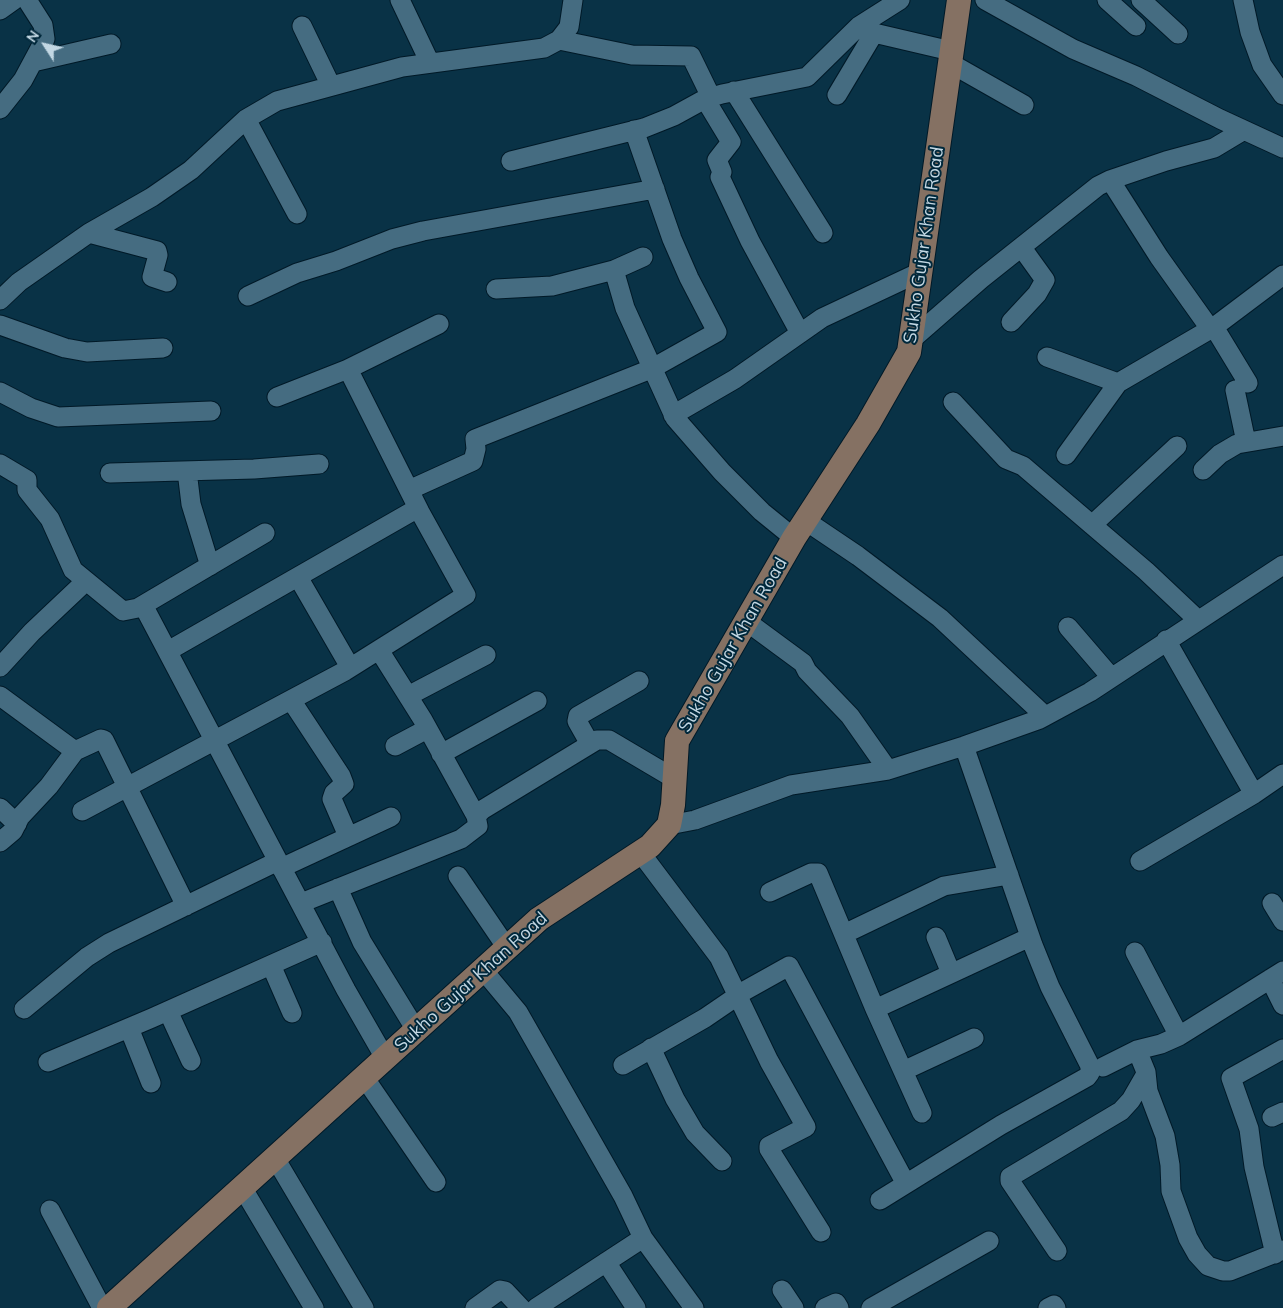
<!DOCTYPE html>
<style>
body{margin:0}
#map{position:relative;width:1283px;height:1308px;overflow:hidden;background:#093246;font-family:Mulish,sans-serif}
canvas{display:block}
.north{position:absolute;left:20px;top:20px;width:50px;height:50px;-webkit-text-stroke:4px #00283b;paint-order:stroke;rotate:305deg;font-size:14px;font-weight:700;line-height:20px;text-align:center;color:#c2d7e3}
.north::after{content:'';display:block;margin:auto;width:18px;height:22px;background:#c2d7e3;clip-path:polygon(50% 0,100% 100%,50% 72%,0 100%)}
</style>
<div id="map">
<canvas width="1283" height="1308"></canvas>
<div class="north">N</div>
</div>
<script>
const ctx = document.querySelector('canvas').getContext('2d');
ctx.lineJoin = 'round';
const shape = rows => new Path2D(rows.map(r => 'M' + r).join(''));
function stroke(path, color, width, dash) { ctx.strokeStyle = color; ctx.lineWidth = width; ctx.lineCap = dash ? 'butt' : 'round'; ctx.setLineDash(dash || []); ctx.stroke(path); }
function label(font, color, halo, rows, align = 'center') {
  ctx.font = font + ' Mulish,sans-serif'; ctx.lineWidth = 4; ctx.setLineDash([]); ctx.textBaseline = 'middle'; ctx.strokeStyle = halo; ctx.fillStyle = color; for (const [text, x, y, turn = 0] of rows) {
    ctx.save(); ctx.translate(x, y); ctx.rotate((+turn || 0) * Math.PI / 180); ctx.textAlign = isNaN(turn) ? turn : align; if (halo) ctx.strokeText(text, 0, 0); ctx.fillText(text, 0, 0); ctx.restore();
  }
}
const minor = shape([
 [400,0,430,63],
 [985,0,1073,49,1136,76,1220,119,1283,148],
 [1107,0,1136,26],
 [1141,0,1178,34],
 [1243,0,1250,32,1262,65,1283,95],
 [0,10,14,0],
 [302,26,331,86],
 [559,40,632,55,691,56,711,97],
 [33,62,111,44],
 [950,63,1024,105],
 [734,91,823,233],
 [837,95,874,33,951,51],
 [705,99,731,142,717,160,722,172,720,177,750,241,800,333],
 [0,109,23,80,45,39,43,25,27,0],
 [246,119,297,214],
 [511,161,644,128,674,116,705,99,722,94,807,77,859,26,900,0],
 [1110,180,1159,257,1211,330],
 [89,233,157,251,158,255,152,277,167,282],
 [614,270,625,308,675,418,722,472,762,512,794,538],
 [496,289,552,286,614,270,643,257],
 [248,296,297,273,336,261,392,239,423,231,655,189],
 [0,300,19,282,89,233,152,197,191,170,246,119,277,101,402,67,544,48,559,40,569,27,573,0],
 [1011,322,1037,294,1045,280,1022,248],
 [0,325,65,348,87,352,163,348],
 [1214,327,1248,383],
 [910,341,981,279,1098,186,1110,180,1166,161,1214,148,1244,130],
 [1047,357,1118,383,1214,327,1283,275],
 [1235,390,1246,442],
 [0,392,31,408,58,417,211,411],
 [277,397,348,369,439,324],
 [953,402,1006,459,1023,466,1092,525],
 [673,415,735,379,822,318,920,272],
 [1177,446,1092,525,1146,571,1198,620],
 [1066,455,1118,383],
 [0,464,27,480,27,490,50,519,73,570,123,611,138,608,265,533],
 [1203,470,1220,454,1237,444,1283,436],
 [187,471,191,504,210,566],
 [110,473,254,469,319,464],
 [409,490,473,461,476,449,475,439,651,369,717,332,689,278,672,239,634,130],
 [806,521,858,556,940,618,1045,716],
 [298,577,350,667],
 [143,605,346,990,385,1058],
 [746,621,803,663,807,671,850,716,888,770],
 [1068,627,1111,677],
 [1166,640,1254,794],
 [379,650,423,720,476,816],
 [168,651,418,508],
 [0,667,32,632,86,581],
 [0,696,75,751],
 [408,696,486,655],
 [291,700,341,776,344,784,334,793,332,799,348,836],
 [590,744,577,721,578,716,639,681],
 [395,746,427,729],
 [441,754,537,701],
 [0,808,17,824],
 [82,811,345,671,466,595,420,512,348,369],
 [669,825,695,820,791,785,888,770,964,746,1040,719,1090,692,1283,565],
 [0,842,13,831,20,817,49,786,75,751,101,739,104,740,186,906],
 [640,852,719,957,769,1061,806,1127,769,1146,769,1149,821,1232],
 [1140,861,1254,794,1283,774],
 [281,868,391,817],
 [458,876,507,948],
 [338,888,362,942,416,1030],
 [770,892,811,873,818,873,875,1009,922,1113],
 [301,903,461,839,478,826,476,816,482,810,597,740,609,740,675,779],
 [1272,903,1283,921],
 [844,934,944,886,1009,875],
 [936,937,951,973],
 [1135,952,1179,1036],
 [271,965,292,1013],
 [483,970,518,1012,623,1196,643,1238,694,1308],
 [1270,979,1283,1005],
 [24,1009,87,957,109,943,278,861],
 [875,1009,1030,937],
 [168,1011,191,1061],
 [129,1028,151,1083],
 [651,1048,675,1099,695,1133,722,1161],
 [1137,1050,1146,1072,1148,1091,1165,1136,1170,1165,1171,1191,1188,1238,1197,1254,1208,1266,1223,1271,1230,1271,1283,1250],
 [48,1062,152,1018,322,942],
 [623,1065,705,1018,746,990,789,966,906,1184],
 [1103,1067,1137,1050,1161,1044,1179,1036,1283,971],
 [903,1071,974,1038],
 [364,1077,436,1182],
 [1272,1117,1283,1112],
 [275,1158,364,1308],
 [242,1187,314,1308],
 [880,1200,1001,1125,1087,1077,1090,1073,1090,1066,1050,987,1033,945,964,746],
 [50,1210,102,1308],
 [1057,1251,1010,1181,1010,1177,1121,1111,1131,1100,1146,1074],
 [1275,1254,1254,1167,1249,1129,1231,1078,1283,1049],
 [606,1262,636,1308],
 [782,1290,794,1308],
 [475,1308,500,1290,505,1291,521,1308],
 [536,1308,643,1238],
 [825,1308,836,1303,839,1308],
 [871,1308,989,1241],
 [1048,1308,1054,1305,1056,1308]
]);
const major = shape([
 [109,1308,539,919,650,846,669,825,673,805,677,741,794,538,868,424,909,352,959,0]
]);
stroke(minor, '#001927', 21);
stroke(major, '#001927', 26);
stroke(minor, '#456c81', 19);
stroke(major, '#857163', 24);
label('18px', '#c2d7e3', '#00283b', [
 ["Sukho Gujar Khan Road",924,245,-82],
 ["Sukho Gujar Khan Road",733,645,-60],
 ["Sukho Gujar Khan Road",471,982,-42]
]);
</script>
